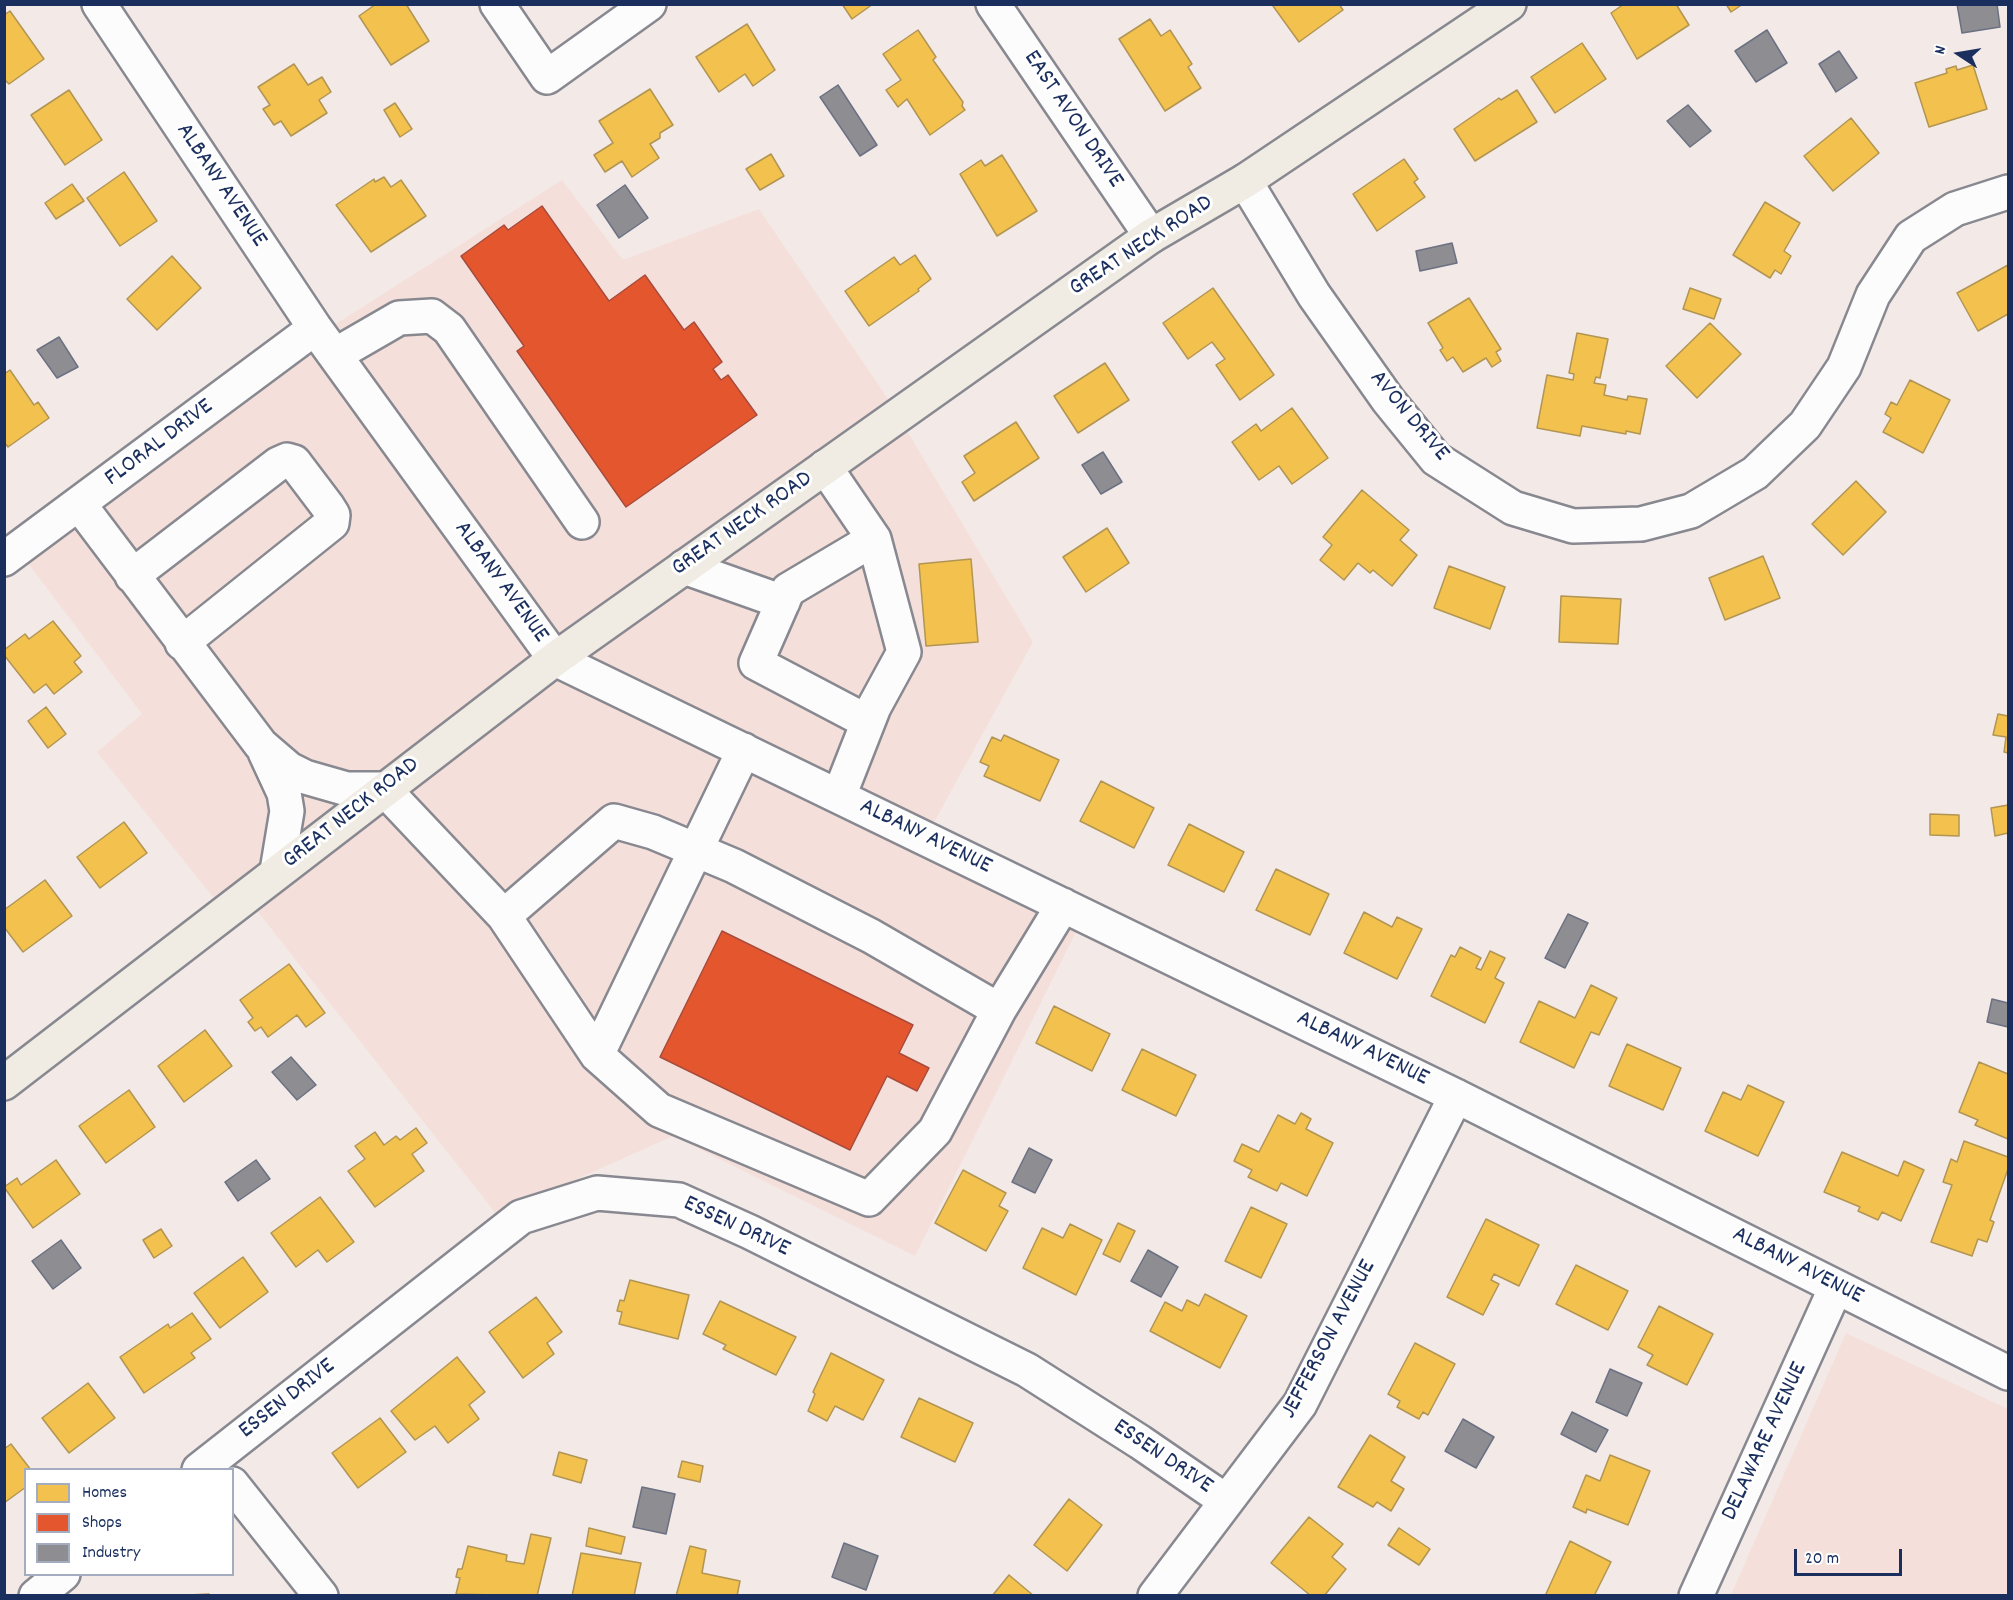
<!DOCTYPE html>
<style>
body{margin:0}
#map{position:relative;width:2013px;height:1600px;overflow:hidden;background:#f3eae8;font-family:Dekko,sans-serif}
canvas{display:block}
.frame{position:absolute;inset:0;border:6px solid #1b2f5e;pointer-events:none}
.legend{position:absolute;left:24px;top:1468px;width:210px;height:108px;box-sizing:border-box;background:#fff;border:2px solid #a4acbf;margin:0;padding:8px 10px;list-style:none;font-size:18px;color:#1b2f5e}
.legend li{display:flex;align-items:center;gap:12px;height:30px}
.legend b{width:30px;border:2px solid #a4acbf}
.north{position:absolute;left:1929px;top:24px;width:60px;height:60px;-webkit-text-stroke:4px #fff;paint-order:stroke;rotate:282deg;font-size:16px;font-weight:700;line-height:24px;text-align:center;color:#1b2f5e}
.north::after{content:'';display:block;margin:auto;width:21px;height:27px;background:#1b2f5e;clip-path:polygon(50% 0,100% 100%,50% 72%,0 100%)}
.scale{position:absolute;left:1794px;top:1549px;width:108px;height:27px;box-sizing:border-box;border:3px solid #1b2f5e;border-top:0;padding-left:8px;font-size:18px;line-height:21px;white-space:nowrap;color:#1b2f5e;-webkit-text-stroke:4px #fff;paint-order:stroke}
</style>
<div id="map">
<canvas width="2013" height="1600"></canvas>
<div class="frame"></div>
<ul class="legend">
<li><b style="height:16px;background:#f2c14e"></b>Homes</li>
<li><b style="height:16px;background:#e4572e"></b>Shops</li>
<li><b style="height:16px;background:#8d8d92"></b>Industry</li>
</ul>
<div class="north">N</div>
<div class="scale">20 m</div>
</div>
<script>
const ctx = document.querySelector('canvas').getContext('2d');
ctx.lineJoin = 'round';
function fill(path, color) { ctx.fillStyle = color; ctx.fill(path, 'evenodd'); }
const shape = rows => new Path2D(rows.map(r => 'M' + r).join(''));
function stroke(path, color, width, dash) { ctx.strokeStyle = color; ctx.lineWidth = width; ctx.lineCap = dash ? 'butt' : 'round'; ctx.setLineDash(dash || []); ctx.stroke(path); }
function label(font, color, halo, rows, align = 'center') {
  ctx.font = font + ' Dekko,sans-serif'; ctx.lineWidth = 6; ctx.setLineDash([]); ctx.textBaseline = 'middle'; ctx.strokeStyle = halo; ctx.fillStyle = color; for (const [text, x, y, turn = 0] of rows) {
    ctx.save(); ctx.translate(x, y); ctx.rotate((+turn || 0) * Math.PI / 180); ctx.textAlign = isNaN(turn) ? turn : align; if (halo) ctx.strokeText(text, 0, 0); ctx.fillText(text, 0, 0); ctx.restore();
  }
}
fill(shape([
 [562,180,623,260,759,209,888,399,1033,642,921,846,1081,922,915,1256,673,1136,497,1215,239,888,217,902,97,752,142,714,6,534],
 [1846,1333,2008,1409,2008,1595,1731,1595]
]), '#f4dfda');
const homes = shape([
 [376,4,406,4,429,41,391,65,359,16,376,4],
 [842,4,873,4,852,19,842,4],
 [1275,4,1339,4,1343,10,1299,42,1273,6,1275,4],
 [1624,4,1676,4,1689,25,1637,59,1611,13,1624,4],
 [1726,4,1743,4,1731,12,1726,4],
 [10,11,44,59,9,84,4,79,4,15,10,11],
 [1150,19,1161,36,1170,30,1192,64,1188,67,1201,88,1165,111,1119,39,1150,19],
 [747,24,775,70,753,86,745,74,719,92,696,57,747,24],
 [918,30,936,57,933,60,963,102,962,106,965,110,930,135,907,99,898,107,886,90,901,80,883,54,918,30],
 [1582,43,1606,79,1555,113,1531,77,1582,43],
 [294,64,308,85,322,77,331,92,319,100,327,113,291,136,281,121,274,125,263,109,270,105,258,87,294,64],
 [1973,65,1987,109,1929,127,1915,83,1947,73,1946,69,1956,66,1957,70,1973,65],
 [650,89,673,125,660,133,660,138,650,144,659,158,632,177,622,161,605,172,594,155,613,143,599,121,650,89],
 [69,90,102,140,65,165,31,115,69,90],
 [1517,90,1537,122,1475,161,1454,129,1499,98,1501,100,1517,90],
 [395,103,412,129,400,137,384,110,395,103],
 [1851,118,1879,153,1833,191,1804,156,1851,118],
 [771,154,784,176,760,190,746,169,771,154],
 [1002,155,1037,211,997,236,960,174,981,160,985,166,1002,155],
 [1404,159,1418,179,1414,182,1425,197,1377,231,1353,194,1404,159],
 [124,172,157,221,120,246,87,198,124,172],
 [384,177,391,187,401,180,426,216,371,252,336,205,374,179,375,182,384,177],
 [72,184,84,201,56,219,45,203,72,184],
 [1765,202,1800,223,1784,251,1791,256,1781,274,1775,270,1770,278,1733,255,1765,202],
 [915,255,931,279,918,289,919,291,869,326,845,291,894,257,900,265,915,255],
 [172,256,201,288,157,330,127,299,172,256],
 [2008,265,2008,314,1978,331,1957,293,2008,265],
 [1213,288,1274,375,1240,400,1216,365,1225,359,1212,342,1188,359,1163,323,1213,288],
 [1690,288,1721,299,1714,319,1683,309,1690,288],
 [1469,298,1501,349,1496,352,1501,361,1492,367,1486,358,1463,372,1453,357,1447,361,1440,350,1443,348,1428,323,1469,298],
 [1710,323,1741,354,1697,398,1666,366,1710,323],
 [1577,333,1608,339,1600,378,1596,377,1594,383,1606,385,1604,395,1627,400,1628,396,1647,399,1640,434,1626,431,1626,434,1582,426,1580,436,1537,428,1547,375,1573,380,1574,374,1569,373,1577,333],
 [1105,363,1129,400,1078,433,1054,396,1105,363],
 [10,370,34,405,38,402,49,418,8,447,4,442,4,374,10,370],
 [1910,380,1950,400,1923,453,1883,432,1891,418,1885,414,1891,402,1897,405,1910,380],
 [1292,408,1328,458,1292,484,1279,466,1259,480,1232,442,1256,424,1261,431,1292,408],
 [1016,422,1039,458,974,501,962,482,975,473,964,456,1016,422],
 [1856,481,1886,512,1843,555,1812,524,1856,481],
 [1362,490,1409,530,1400,540,1417,555,1392,586,1373,570,1370,573,1358,563,1344,580,1320,560,1332,545,1323,537,1362,490],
 [1107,528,1129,563,1086,592,1063,557,1107,528],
 [1763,556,1780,598,1725,620,1709,578,1763,556],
 [971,559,978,642,926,646,919,564,971,559],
 [1449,566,1505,587,1490,629,1434,608,1449,566],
 [1561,596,1621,599,1618,644,1559,642,1561,596],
 [53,621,81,656,74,662,82,672,54,694,46,684,34,693,4,655,4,650,25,634,29,639,53,621],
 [46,707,66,734,48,748,28,721,46,707],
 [1998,714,2008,716,2008,753,2004,752,2006,737,1993,735,1998,714],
 [1004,735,1059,760,1040,801,984,776,989,766,980,762,992,737,1001,741,1004,735],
 [1101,781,1154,808,1134,848,1080,821,1101,781],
 [2008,805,2008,833,1995,836,1991,808,2008,805],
 [1930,814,1959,815,1959,836,1930,835,1930,814],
 [124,822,147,853,100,888,77,857,124,822],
 [1189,824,1244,852,1224,892,1168,865,1189,824],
 [1276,869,1329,894,1310,935,1256,910,1276,869],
 [45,880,72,916,23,952,4,927,4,910,45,880],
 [1364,912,1392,927,1397,917,1422,929,1397,979,1344,953,1364,912],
 [1460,947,1481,958,1476,968,1481,970,1490,951,1505,958,1495,978,1504,983,1485,1023,1431,996,1451,955,1455,957,1460,947],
 [289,964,325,1013,306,1027,297,1015,268,1037,261,1027,255,1031,248,1022,253,1018,240,1000,289,964],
 [1591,985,1617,998,1599,1035,1591,1032,1574,1068,1520,1042,1539,1001,1575,1018,1591,985],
 [1054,1006,1110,1034,1092,1071,1036,1043,1054,1006],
 [205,1030,232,1066,184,1102,158,1066,205,1030],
 [1627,1044,1681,1068,1663,1110,1609,1086,1627,1044],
 [1142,1049,1196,1075,1176,1116,1122,1090,1142,1049],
 [1979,1062,2008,1074,2008,1139,1975,1125,1978,1120,1959,1112,1979,1062],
 [1748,1085,1784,1102,1758,1156,1705,1131,1723,1092,1741,1100,1748,1085],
 [129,1090,155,1127,106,1163,79,1126,129,1090],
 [1301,1113,1311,1119,1306,1129,1333,1143,1307,1196,1281,1183,1277,1191,1248,1177,1252,1170,1234,1161,1242,1144,1259,1152,1278,1115,1295,1124,1301,1113],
 [416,1128,427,1143,412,1154,424,1171,375,1207,348,1171,365,1159,355,1146,375,1132,384,1145,396,1136,400,1140,416,1128],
 [1964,1141,2008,1157,2008,1169,1990,1220,1994,1222,1987,1242,1978,1239,1972,1256,1931,1242,1952,1185,1943,1182,1951,1159,1957,1162,1964,1141],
 [1842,1152,1898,1176,1904,1161,1924,1170,1901,1221,1882,1212,1878,1220,1858,1211,1860,1207,1824,1192,1842,1152],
 [56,1160,80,1194,33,1228,4,1187,17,1178,21,1185,56,1160],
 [963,1170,1006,1193,999,1206,1008,1211,986,1251,935,1223,963,1170],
 [320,1197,354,1242,327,1262,318,1250,296,1267,271,1233,320,1197],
 [1251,1207,1287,1224,1261,1278,1225,1261,1251,1207],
 [1486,1219,1539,1245,1519,1286,1494,1274,1491,1280,1499,1284,1483,1315,1447,1297,1486,1219],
 [1118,1223,1135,1231,1120,1262,1103,1254,1118,1223],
 [1070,1224,1102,1240,1076,1295,1023,1268,1042,1228,1063,1238,1070,1224],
 [161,1229,172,1246,154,1258,143,1240,161,1229],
 [243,1257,268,1292,220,1328,194,1293,243,1257],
 [1576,1265,1628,1291,1608,1330,1556,1304,1576,1265],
 [630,1280,689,1295,678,1339,619,1324,622,1312,617,1311,620,1300,624,1301,630,1280],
 [1205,1294,1247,1316,1220,1368,1150,1331,1165,1302,1182,1311,1187,1300,1199,1306,1205,1294],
 [536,1297,562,1332,547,1343,554,1354,523,1378,489,1332,536,1297],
 [720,1301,796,1337,776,1375,723,1349,726,1345,703,1334,720,1301],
 [1659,1306,1713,1334,1687,1385,1647,1365,1653,1355,1638,1347,1659,1306],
 [192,1313,211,1339,191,1353,195,1358,144,1393,120,1357,168,1324,170,1328,192,1313],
 [1415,1343,1455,1364,1428,1415,1423,1412,1419,1419,1397,1407,1400,1401,1388,1394,1415,1343],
 [831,1353,884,1380,863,1420,835,1406,827,1421,808,1411,815,1394,813,1392,831,1353],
 [457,1357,485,1392,469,1405,479,1419,448,1443,435,1426,415,1440,391,1411,457,1357],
 [88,1383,115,1418,69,1453,42,1418,88,1383],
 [919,1398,973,1423,955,1462,901,1437,919,1398],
 [380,1418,406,1452,358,1488,332,1453,380,1418],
 [1370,1435,1405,1457,1391,1481,1404,1489,1391,1511,1377,1502,1373,1507,1338,1487,1370,1435],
 [11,1444,31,1470,26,1470,26,1487,4,1503,4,1449,11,1444],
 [559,1452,587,1460,581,1483,553,1475,559,1452],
 [1610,1455,1650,1471,1628,1525,1587,1509,1586,1513,1573,1507,1586,1475,1600,1481,1610,1455],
 [682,1461,703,1466,700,1482,678,1477,682,1461],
 [1069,1499,1102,1525,1067,1571,1034,1545,1069,1499],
 [1309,1517,1343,1544,1332,1557,1346,1569,1324,1596,1311,1596,1271,1563,1309,1517],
 [589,1528,625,1537,621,1554,586,1546,589,1528],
 [1399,1528,1430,1549,1419,1565,1388,1545,1399,1528],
 [531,1534,551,1538,537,1596,456,1594,460,1578,456,1577,458,1569,462,1569,468,1546,507,1555,506,1561,524,1564,531,1534],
 [1570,1541,1611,1562,1594,1596,1545,1596,1570,1541],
 [690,1546,706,1550,702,1573,740,1581,737,1596,676,1596,690,1546],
 [581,1553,641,1563,634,1596,572,1596,581,1553],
 [1009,1575,1034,1596,992,1596,1009,1575],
 [209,1594,209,1596,168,1596,209,1594]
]);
fill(homes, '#f2c14e');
stroke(homes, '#b29553', 1.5);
const shops = shape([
 [542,206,609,301,645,275,684,330,694,322,722,362,713,369,721,380,728,375,757,415,626,507,517,351,524,346,461,256,504,225,508,230,542,206],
 [722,931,913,1025,899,1053,929,1068,917,1091,887,1076,850,1150,660,1057,722,931]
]);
fill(shops, '#e4572e');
stroke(shops, '#a84b3c', 1.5);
const industry = shape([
 [1957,4,1997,4,2000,27,1962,33,1957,4],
 [1767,30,1787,63,1756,82,1735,51,1767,30],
 [1839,51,1857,78,1836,92,1819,64,1839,51],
 [838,85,877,145,860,156,820,97,838,85],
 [1688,105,1711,131,1690,147,1667,121,1688,105],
 [625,185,648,218,619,238,597,205,625,185],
 [1452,243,1457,263,1420,271,1416,251,1452,243],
 [59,337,78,367,57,378,37,350,59,337],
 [1103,452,1122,482,1101,494,1082,465,1103,452],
 [1568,914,1588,923,1565,968,1545,958,1568,914],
 [1992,999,2008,1003,2008,1027,1987,1022,1992,999],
 [291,1057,316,1085,297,1100,272,1072,291,1057],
 [1029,1148,1052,1160,1035,1193,1012,1182,1029,1148],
 [256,1160,270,1179,238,1201,225,1182,256,1160],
 [61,1240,81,1268,53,1289,32,1261,61,1240],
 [1148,1250,1178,1267,1161,1297,1131,1281,1148,1250],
 [1610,1369,1642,1383,1627,1416,1596,1402,1610,1369],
 [1572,1412,1608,1430,1596,1452,1561,1434,1572,1412],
 [1463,1419,1494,1437,1476,1468,1445,1451,1463,1419],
 [642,1487,675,1494,666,1534,633,1527,642,1487],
 [844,1543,878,1556,866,1590,832,1577,844,1543]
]);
fill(industry, '#8d8d92');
stroke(industry, '#6b7182', 1.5);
const minor = shape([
 [99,4,315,328,555,659,1456,1096,2008,1373],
 [497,4,547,77,649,4],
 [993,4,1151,236],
 [1245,181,1314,295,1388,400,1436,459,1513,508,1573,526,1641,524,1691,511,1755,473,1805,425,1844,367,1873,295,1911,237,1955,209,2008,192],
 [335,355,399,318,432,316,449,329,582,522],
 [825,467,874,539,904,652,874,707,839,796],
 [79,504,261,745,289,769,305,777,347,789,384,789,504,916,597,1055,659,1110,869,1199,935,1131,999,1010],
 [4,559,315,328],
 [684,567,783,602],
 [132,576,278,464,287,460,294,462,328,507,333,515,332,523,182,643],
 [868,722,756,663,788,590,874,539],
 [265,752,284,793,287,811,277,871],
 [504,916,614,821,653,832,734,866,871,936,999,1010,1063,905],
 [597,1055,744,750],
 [199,1470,521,1217,597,1193,679,1200,750,1232,1027,1370,1140,1442,1226,1501],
 [232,1484,321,1596],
 [36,1596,63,1574],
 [1155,1596,1300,1404,1456,1096],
 [1696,1596,1836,1287]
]);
const major = shape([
 [4,1083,555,659,1151,236,1245,181,1509,4]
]);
stroke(minor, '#888890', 38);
stroke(major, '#888890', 38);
stroke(minor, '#fdfcfc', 33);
stroke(major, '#f0ece3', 33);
label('24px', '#1b2f5e', '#fff', [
 ["EAST AVON DRIVE",1072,120,56],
 ["ALBANY AVENUE",220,186,56],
 ["GREAT NECK ROAD",1142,247,-33],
 ["AVON DRIVE",1408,417,50],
 ["FLORAL DRIVE",160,444,-37],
 ["GREAT NECK ROAD",743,525,-35],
 ["ALBANY AVENUE",500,583,54],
 ["GREAT NECK ROAD",352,814,-38],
 ["ALBANY AVENUE",925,838,26],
 ["ALBANY AVENUE",1362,1050,26],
 ["ESSEN DRIVE",736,1228,25],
 ["ALBANY AVENUE",1797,1267,27],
 ["JEFFERSON AVENUE",1330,1340,-62],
 ["ESSEN DRIVE",288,1400,-38],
 ["DELAWARE AVENUE",1766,1442,-65],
 ["ESSEN DRIVE",1162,1458,34]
]);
</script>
